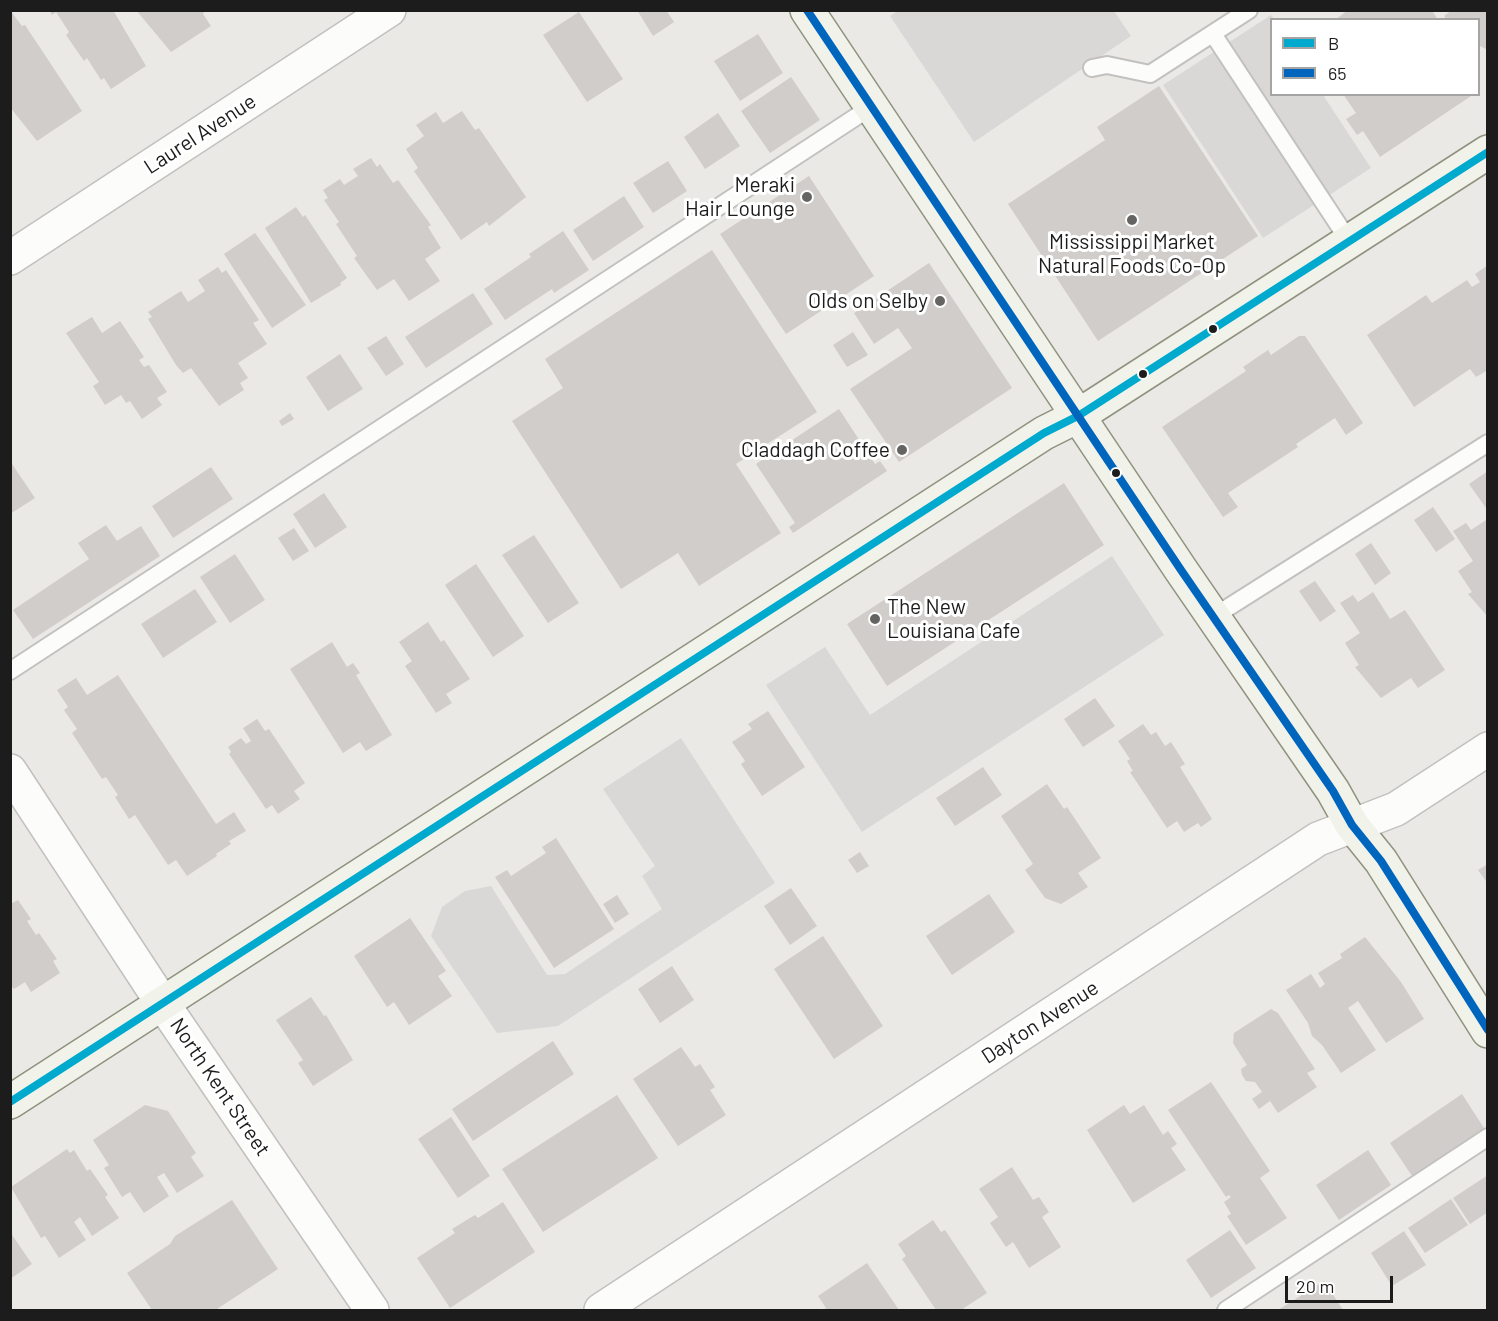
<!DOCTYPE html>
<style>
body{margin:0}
#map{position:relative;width:1498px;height:1321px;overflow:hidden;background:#ebe9e5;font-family:Barlow,sans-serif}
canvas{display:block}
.frame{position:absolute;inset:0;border:12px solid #1c1c1c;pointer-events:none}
.legend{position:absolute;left:1270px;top:18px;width:210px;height:78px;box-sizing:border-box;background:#fff;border:2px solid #a4a4a4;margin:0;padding:8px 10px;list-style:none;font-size:18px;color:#1c1c1c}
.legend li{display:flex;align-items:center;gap:12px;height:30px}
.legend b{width:30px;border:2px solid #a4a4a4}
.scale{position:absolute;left:1285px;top:1276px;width:108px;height:27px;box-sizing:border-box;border:3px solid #1c1c1c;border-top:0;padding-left:8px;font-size:18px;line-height:21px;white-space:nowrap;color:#1c1c1c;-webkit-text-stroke:4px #fff;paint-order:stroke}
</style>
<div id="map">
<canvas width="1498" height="1321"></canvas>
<div class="frame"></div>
<ul class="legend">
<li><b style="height:8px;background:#00a9ce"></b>B</li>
<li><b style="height:8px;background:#0065bd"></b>65</li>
</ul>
<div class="scale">20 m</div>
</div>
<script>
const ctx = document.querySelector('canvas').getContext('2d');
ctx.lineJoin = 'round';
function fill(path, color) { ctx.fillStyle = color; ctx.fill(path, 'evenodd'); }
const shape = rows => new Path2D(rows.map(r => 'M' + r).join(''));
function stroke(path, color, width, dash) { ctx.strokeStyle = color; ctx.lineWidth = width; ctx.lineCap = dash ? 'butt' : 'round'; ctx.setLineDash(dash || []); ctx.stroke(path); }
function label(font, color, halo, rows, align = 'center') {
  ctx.font = font + ' Barlow,sans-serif'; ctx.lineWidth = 6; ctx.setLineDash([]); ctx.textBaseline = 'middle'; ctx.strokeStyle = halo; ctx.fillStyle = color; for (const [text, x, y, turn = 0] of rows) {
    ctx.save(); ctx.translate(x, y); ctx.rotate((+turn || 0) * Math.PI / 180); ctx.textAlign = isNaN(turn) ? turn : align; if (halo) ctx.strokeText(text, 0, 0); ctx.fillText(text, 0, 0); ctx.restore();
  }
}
fill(shape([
 [899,10,1114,11,1131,36,974,142,890,16],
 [1271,15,1274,19,1272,20,1272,94,1323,95,1371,168,1263,238,1163,85],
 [1112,556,1164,635,862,832,766,685,825,647,870,715],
 [681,738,775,883,558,1026,497,1033,431,936,442,907,465,891,491,886,547,975,565,974,662,909,642,876,655,866,603,789]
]), '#d9d8d6');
fill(shape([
 [10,10,22,26,25,25,82,111,37,141,10,107],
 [49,10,113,10,146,66,111,89,104,78,101,80,87,58,84,61,66,35,69,32,56,12,52,15],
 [136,10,205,10,203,14,211,26,171,52],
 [637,10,666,10,674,22,653,36],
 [1348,10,1432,10,1438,20,1335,20],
 [1452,10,1488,10,1488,50,1478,45,1478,20,1447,20,1444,16],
 [579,12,623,79,587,102,543,35],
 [758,34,783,73,740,101,714,61],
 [791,77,820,120,770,153,741,111],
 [1159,86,1258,236,1098,341,1008,204,1105,140,1097,127],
 [1343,94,1474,94,1380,157,1363,131,1357,135,1346,119,1356,113],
 [462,111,475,130,479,128,526,197,489,226,487,222,461,240,414,171,418,168,406,149,424,136,416,125,436,112,443,123],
 [718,113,740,146,705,169,684,137],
 [371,158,377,167,380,164,393,183,398,180,431,225,428,227,441,248,425,259,440,281,409,301,394,279,377,290,354,258,357,256,336,224,339,222,324,200,328,198,323,190,340,179,344,185,358,176,353,169],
 [668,161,687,191,653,213,633,183],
 [809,176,874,276,786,334,720,234],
 [624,196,644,227,593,261,573,230],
 [296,207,303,217,305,215,347,278,340,283,341,285,311,303,265,228],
 [563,231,589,270,554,293,552,289,505,320,484,289,531,257,529,254],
 [255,233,306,305,272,328,224,254],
 [712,250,817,412,736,464,781,533,699,586,678,553,621,589,512,421,563,388,545,359],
 [929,263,1012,388,899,462,850,389,912,348,898,328,874,344,854,313],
 [1488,265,1488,370,1476,377,1470,369,1414,407,1367,335,1426,295,1432,303,1467,280,1472,287,1480,282,1475,274],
 [218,267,222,273,226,270,259,320,253,323,267,344,238,363,248,378,240,383,244,390,219,406,191,368,183,373,176,365,148,319,152,317,148,312,181,291,188,302,205,291,198,280],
 [473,293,493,324,426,368,405,337],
 [92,317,102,333,120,321,144,357,139,360,144,367,149,365,167,392,157,398,162,405,142,419,130,401,126,403,121,395,105,405,93,386,99,382,66,333],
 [853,332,868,355,847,367,833,345],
 [386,336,404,364,386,376,367,348],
 [1299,336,1305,336,1363,423,1346,435,1335,418,1296,444,1298,447,1228,493,1238,507,1223,517,1162,427,1246,371,1243,367,1268,350,1271,355],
 [340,354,363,389,328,411,306,377],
 [839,409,875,464,880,461,887,471,793,533,789,527,795,523,756,464],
 [290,413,294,419,282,426,279,421],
 [10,461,35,498,10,514],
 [211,467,233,499,173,538,152,506],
 [1488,471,1488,511,1469,484],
 [1064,483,1104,545,887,686,847,624],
 [324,493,347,527,315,548,293,514],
 [1433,507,1455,539,1436,552,1414,520],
 [1486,520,1488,522,1488,617,1468,594,1472,592,1458,571,1473,561,1453,531,1466,523,1471,530],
 [106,525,117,541,141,526,160,556,33,639,13,610,89,559,78,543],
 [294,528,309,551,293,561,278,538],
 [534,535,579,603,548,623,502,555],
 [1371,543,1391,573,1375,585,1355,554],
 [235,554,265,600,230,623,200,577],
 [476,564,524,636,493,657,445,585],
 [1315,581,1336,611,1320,622,1299,591],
 [195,589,217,622,163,658,141,624],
 [1373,592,1390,619,1405,610,1445,670,1418,688,1411,678,1381,698,1355,667,1359,665,1345,643,1360,633,1340,603,1353,595,1358,602],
 [428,622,441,642,444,640,470,679,446,694,452,703,436,713,405,666,412,661,399,642],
 [332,642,347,667,353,663,360,673,356,675,392,735,366,751,360,742,343,753,290,669],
 [118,675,216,824,234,812,246,831,229,841,231,844,216,854,217,856,187,876,176,860,168,865,135,815,129,819,115,797,118,795,106,777,102,779,72,733,77,729,64,710,68,707,57,690,76,678,87,695],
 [1095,698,1115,726,1083,747,1064,719],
 [768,711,805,767,762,796,741,764,745,761,732,742,752,729,748,724],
 [257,719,265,731,269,729,305,783,294,791,300,799,278,814,272,805,266,809,229,754,231,752,228,747,241,738,246,744,251,741,243,728],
 [1143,724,1151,735,1156,732,1165,746,1171,742,1185,764,1180,767,1212,819,1201,827,1198,823,1184,832,1177,821,1167,828,1130,772,1133,771,1127,761,1130,759,1118,741],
 [983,767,1002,795,955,826,936,798],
 [1047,784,1064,809,1067,807,1101,858,1078,873,1088,887,1061,904,1045,898,1025,870,1033,864,1001,816],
 [556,838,614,929,554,968,495,877,507,870,511,876,546,853,542,847],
 [860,852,869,866,857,873,848,860],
 [1488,864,1488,884,1478,870],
 [791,888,817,926,790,945,764,906],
 [989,894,1015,932,952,975,926,936],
 [617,895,629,914,615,923,603,904],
 [18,900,31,919,27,921,36,935,39,933,57,959,53,961,60,973,31,992,25,982,14,989,10,985,10,904],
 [410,918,446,971,438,976,452,996,409,1025,394,1002,387,1007,354,956],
 [823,936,883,1026,834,1059,774,969],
 [1365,937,1401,982,1424,1019,1386,1043,1358,1001,1348,1008,1376,1050,1341,1073,1322,1045,1312,1036,1308,1023,1286,990,1311,974,1320,988,1325,984,1318,973,1342,958,1340,954],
 [672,966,694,1000,660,1023,638,989],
 [311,997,324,1016,326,1015,353,1060,313,1086,298,1063,303,1060,276,1020],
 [1271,1009,1278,1013,1315,1069,1307,1073,1317,1087,1278,1113,1270,1101,1259,1109,1252,1099,1262,1092,1255,1082,1246,1081,1242,1075,1241,1069,1247,1065,1233,1043,1234,1033],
 [553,1041,574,1074,473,1141,452,1109],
 [681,1047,695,1067,700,1064,715,1087,710,1090,726,1115,678,1146,633,1079],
 [1211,1082,1270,1171,1260,1178,1287,1218,1246,1245,1227,1216,1231,1214,1224,1202,1231,1197,1229,1195,1226,1197,1168,1110],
 [1462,1094,1484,1128,1412,1176,1390,1143],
 [617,1095,658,1158,543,1232,502,1169],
 [145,1105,168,1111,196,1153,191,1157,204,1176,177,1193,164,1173,157,1177,169,1196,144,1213,130,1192,122,1197,104,1168,109,1165,93,1140],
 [1124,1105,1130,1114,1144,1105,1163,1135,1168,1131,1177,1144,1171,1148,1186,1170,1133,1203,1087,1130],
 [451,1117,490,1176,458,1198,418,1139],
 [67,1149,70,1153,74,1150,87,1171,90,1169,108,1195,105,1197,119,1218,92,1236,80,1217,74,1222,86,1240,59,1258,45,1236,41,1238,11,1187],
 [1368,1150,1391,1185,1339,1220,1316,1185],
 [1012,1167,1033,1200,1039,1197,1049,1212,1042,1217,1061,1247,1029,1268,1013,1242,1006,1247,990,1223,998,1217,979,1189],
 [1488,1175,1488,1212,1470,1224,1453,1198],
 [1451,1199,1468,1225,1425,1253,1408,1228],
 [232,1200,278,1269,217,1309,152,1310,127,1273,170,1244,175,1236],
 [503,1202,535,1252,450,1308,417,1258,455,1233,452,1229,475,1215,478,1218],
 [933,1220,941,1232,945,1230,987,1293,961,1310,936,1310,902,1259,906,1256,898,1244],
 [1230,1230,1256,1268,1211,1298,1186,1260],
 [1404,1231,1426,1265,1392,1286,1371,1253],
 [10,1232,32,1264,10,1279],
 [867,1263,899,1310,823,1310,826,1308,818,1296],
 [1324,1281,1343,1310,1278,1310]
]), '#d0cdca');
const lane = shape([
 [1213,34,1349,241],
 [1092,68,1107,65,1150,74,1249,10],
 [1213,617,1488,443],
 [10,671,871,107],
 [1226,1310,1488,1137]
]);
const street = shape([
 [10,258,389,10],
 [10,771,163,1004,372,1310],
 [601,1310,1318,839,1396,809,1488,749]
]);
const secondary = shape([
 [807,10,1181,570,1333,791,1352,825,1381,861,1488,1031],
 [10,1102,1044,433,1078,416,1488,152]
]);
stroke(lane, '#c2c1bf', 20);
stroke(street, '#c2c1bf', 36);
stroke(secondary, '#90927f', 36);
stroke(lane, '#fcfcfb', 16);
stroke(street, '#fcfcfb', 33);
stroke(secondary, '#f1f2ea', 33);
stroke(shape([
 [10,1102,1044,433,1078,416,1488,152]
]), '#00a9ce', 8);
stroke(shape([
 [807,10,1181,570,1333,791,1352,825,1381,861,1488,1030]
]), '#0065bd', 8);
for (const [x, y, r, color] of [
 [807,197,6,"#646462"],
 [1132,220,6,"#646462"],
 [940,301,6,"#646462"],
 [1213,329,5,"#1c1c1c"],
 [1143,374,5,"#1c1c1c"],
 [902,450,6,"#646462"],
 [1116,473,5,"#1c1c1c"],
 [875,619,6,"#646462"]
]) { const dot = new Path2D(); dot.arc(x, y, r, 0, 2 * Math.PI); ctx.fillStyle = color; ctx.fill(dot); stroke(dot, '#fff', 2); }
label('21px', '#1c1c1c', '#fff', [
 ["Laurel Avenue",200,134,-33],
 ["Dayton Avenue",1040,1022,-33],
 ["North Kent Street",220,1087,56]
]);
label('21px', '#1c1c1c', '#fff', [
 ["Meraki",795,185],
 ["Hair Lounge",795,209],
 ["Mississippi Market",1132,242,"center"],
 ["Natural Foods Co-Op",1132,266,"center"],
 ["Olds on Selby",928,301],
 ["Claddagh Coffee",890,450],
 ["The New",887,607,"left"],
 ["Louisiana Cafe",887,631,"left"]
], 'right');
</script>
